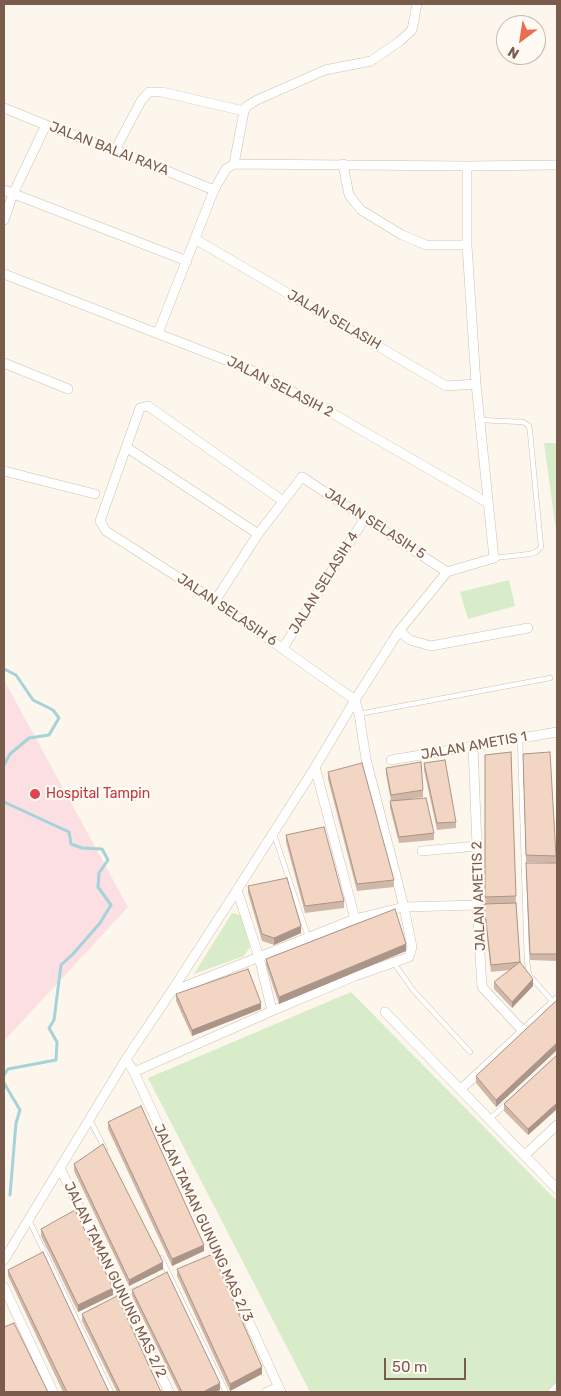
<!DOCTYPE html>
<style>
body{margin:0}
#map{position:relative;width:561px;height:1396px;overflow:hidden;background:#fdf6ec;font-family:Rubik,sans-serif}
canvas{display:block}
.frame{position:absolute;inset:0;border:5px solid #7a5c4d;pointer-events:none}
.north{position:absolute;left:496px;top:15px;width:50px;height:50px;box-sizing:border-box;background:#fffaf3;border:1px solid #cabbb1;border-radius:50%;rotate:211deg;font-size:14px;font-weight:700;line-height:20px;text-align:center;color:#7a5c4d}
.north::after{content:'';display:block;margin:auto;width:18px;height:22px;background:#e76f51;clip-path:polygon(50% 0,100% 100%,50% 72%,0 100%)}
.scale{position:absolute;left:384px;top:1358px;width:82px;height:22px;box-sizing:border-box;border:2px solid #7a5c4d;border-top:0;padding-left:6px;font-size:15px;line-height:18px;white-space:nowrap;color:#7a5c4d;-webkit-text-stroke:4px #fffaf3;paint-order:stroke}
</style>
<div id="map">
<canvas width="561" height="1396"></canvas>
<div class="frame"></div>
<div class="north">N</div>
<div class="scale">50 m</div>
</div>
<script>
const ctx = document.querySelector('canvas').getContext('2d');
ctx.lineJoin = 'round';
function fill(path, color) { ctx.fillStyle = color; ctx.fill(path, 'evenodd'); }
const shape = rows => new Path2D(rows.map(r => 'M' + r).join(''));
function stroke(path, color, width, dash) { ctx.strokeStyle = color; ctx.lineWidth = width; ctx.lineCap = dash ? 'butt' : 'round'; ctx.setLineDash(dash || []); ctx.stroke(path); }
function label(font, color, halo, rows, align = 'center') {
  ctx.font = font + ' Rubik,sans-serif'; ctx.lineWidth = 4.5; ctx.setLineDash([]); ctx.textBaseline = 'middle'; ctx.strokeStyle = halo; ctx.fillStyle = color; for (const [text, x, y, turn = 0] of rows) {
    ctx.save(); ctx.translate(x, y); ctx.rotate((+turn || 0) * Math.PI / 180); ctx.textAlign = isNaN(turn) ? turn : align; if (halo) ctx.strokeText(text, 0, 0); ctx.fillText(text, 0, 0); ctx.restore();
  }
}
fill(shape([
 [4,680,128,907,4,1041]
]), '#fbdfe3');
fill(shape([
 [544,443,557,443,557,538],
 [509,580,515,606,468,619,460,592],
 [232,913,241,915,250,947,244,956,194,974],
 [351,992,557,1201,557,1392,310,1392,148,1078]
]), '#d8ecc9');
stroke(shape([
 [4,669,16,675,33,700,53,710,59,718,49,735,29,738,10,754,4,765],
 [4,802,69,832,71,844,82,848,102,849,108,860,99,873,98,887,111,905,100,923,73,954,61,965,54,1020,49,1028,57,1042,56,1060,8,1069,4,1075],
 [4,1083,20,1110,16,1123,10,1195]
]), '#a5d3da', 3);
const service = shape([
 [480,420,523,422,529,426,530,432,541,547,536,552,530,554,494,558],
 [359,714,550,678],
 [520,738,527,961,529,975,554,1003],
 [274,834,308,937],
 [394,963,413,990,470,1052],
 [490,1119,507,1103],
 [90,1120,105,1149],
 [29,1220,111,1392],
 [161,1258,226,1392],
 [121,1296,137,1289]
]);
const minor = shape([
 [4,108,46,125,115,150,214,190],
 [115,150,141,101,149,92,162,92,244,111],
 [234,164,244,111,247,106,257,100,325,70,371,61,400,41,412,30,417,4],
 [343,164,349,195,361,210,402,235,426,245,467,245],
 [4,190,187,261],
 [4,220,13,194,46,125],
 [195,239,446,386,476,384],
 [4,274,249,369,316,404,488,503],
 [158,333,214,190,226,169,234,164,467,166,557,165],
 [4,363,68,389],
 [126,447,258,534],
 [4,471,95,494],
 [215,601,258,534,302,477,447,572],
 [399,631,410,640,431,646,528,628],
 [283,648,365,518],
 [473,746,477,846,477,905,482,987,522,1030],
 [391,760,557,732],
 [315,767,355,919],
 [422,851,477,846],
 [237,890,259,957,272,1011],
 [171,992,355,919,404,907,477,905],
 [385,1012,557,1189],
 [126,1059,134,1072,218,1254,281,1392],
 [134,1072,272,1011,355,976,409,957,412,947,404,907,366,759,359,714,355,700,215,601,106,531,100,521,140,408,148,406,283,501],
 [461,1089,557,1000],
 [525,1155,557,1125],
 [60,1168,169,1392],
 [4,1260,126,1059,171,992,237,890,314,769,355,700,399,631,447,572,494,558,476,384,467,245,467,166],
 [4,1287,53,1392],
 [267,1392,278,1387],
 [553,1392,557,1388]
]);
stroke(service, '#d1beb0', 5.5);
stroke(minor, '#d1beb0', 10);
stroke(service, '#fff', 4.5);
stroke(minor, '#fff', 9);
fill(shape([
 [511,752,516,903,520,962,533,986,512,1008,494,989,494,982,510,970,491,972,484,911,484,904,485,904,485,755],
 [523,754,556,856,556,863,557,863,557,961,530,960,526,870,553,863,526,862],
 [424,763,456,822,456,828,437,830,424,770],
 [386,768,423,790,423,797,404,800,434,833,434,840,399,843,390,808,390,801,391,801,386,774],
 [328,772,394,880,394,887,357,891,328,779],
 [286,835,344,901,344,908,305,913,286,842],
 [248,886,301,933,274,945,262,941,248,893],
 [406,951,279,1004,266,965,266,959],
 [176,994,261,1009,192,1036,176,1001],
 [557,1000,557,1050,496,1107,476,1083,476,1076],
 [557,1055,557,1109,528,1135,504,1111,504,1104],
 [108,1122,204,1251,172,1266,108,1129],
 [74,1164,163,1269,129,1286,74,1171],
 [41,1229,113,1295,78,1312,41,1236],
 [177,1269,262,1374,230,1391,177,1276],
 [8,1270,109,1392,63,1392,8,1276],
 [132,1290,220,1390,215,1392,179,1392,132,1296],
 [82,1314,161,1392,117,1392,82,1321]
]), '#d1b7a8');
fill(shape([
 [301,926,301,933,274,945,274,938],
 [406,944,406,951,279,1004,279,997],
 [533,979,533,986,512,1008,512,1002],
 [261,1003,261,1009,192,1036,192,1030],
 [557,1043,557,1050,496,1107,496,1100],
 [557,1103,557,1109,528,1135,528,1129],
 [204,1245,204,1251,172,1266,172,1259],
 [163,1262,163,1269,129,1286,129,1280],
 [113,1288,113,1295,78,1312,78,1305],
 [262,1367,262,1374,230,1391,230,1384],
 [220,1383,220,1390,215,1392,203,1392]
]), '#aa9588');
const building = shape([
 [511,752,516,896,485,897,485,755,511,752],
 [550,752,556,856,526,855,523,754,550,752],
 [445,760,456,822,437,823,424,763,445,760],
 [421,762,423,790,391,795,386,768,421,762],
 [362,763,394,880,357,884,328,772,362,763],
 [426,798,434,833,399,837,390,801,426,798],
 [324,827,344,901,305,906,286,835,324,827],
 [526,863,557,863,557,954,530,954,526,863],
 [287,878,301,926,274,938,262,934,248,886,287,878],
 [516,903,520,962,491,965,484,904,516,903],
 [395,909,406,944,279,997,266,959,395,909],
 [520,962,533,979,512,1002,494,982,520,962],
 [248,969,261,1003,192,1030,176,994,248,969],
 [557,1000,557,1043,496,1100,476,1076,557,1000],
 [557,1055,557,1103,528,1129,504,1104,557,1055],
 [141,1106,204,1245,172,1259,108,1122,141,1106],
 [103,1144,163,1262,129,1280,74,1164,103,1144],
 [75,1210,113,1288,78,1305,41,1229,75,1210],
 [43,1252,109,1392,67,1392,8,1270,43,1252],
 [213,1254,262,1367,230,1384,177,1269,213,1254],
 [167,1272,220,1383,203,1392,182,1392,132,1290,167,1272],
 [117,1296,161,1392,120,1392,82,1314,117,1296],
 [14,1323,48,1392,4,1392,4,1327,14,1323]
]);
fill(building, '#f3d5c3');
stroke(building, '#aa9588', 1);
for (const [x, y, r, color] of [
 [35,794,6,"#e0444e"]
]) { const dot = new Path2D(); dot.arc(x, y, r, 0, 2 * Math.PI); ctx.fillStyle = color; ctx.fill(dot); stroke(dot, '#fffaf3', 2); }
label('14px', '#7a5c4d', '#fffaf3', [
 ["JALAN BALAI RAYA",109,149,21],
 ["JALAN SELASIH",334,320,30],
 ["JALAN SELASIH 2",280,387,27],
 ["JALAN SELASIH 5",375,524,33],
 ["JALAN SELASIH 4",324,583,-58],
 ["JALAN SELASIH 6",227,610,34],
 ["JALAN AMETIS 1",474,746,-10],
 ["JALAN AMETIS 2",479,896,-92],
 ["JALAN TAMAN GUNUNG MAS 2/3",203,1223,65],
 ["JALAN TAMAN GUNUNG MAS 2/2",115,1280,64]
]);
label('14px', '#be3a42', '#fffaf3', [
 ["Hospital Tampin",46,794]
], 'left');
</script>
